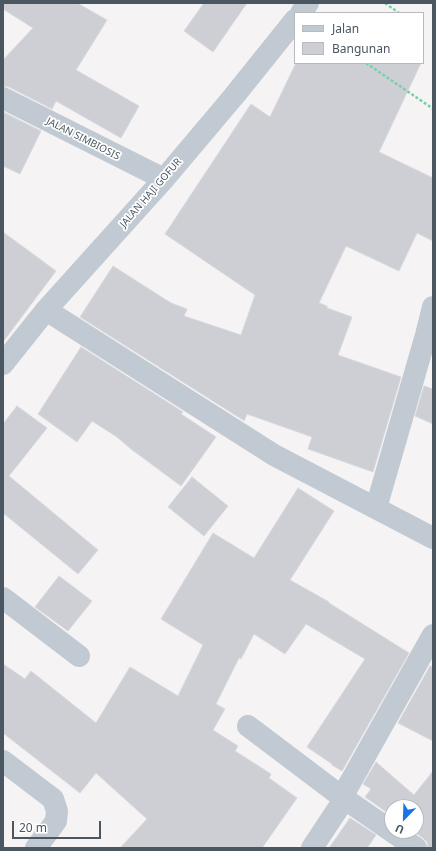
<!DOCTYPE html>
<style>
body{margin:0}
#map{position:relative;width:436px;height:851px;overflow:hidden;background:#f5f3f3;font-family:"Noto Sans",sans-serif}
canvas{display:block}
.frame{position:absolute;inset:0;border:4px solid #4a5661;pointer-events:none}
.legend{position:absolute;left:294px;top:12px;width:130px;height:52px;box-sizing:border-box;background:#fff;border:1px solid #b7bbc0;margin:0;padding:5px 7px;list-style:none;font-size:12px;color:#4a5661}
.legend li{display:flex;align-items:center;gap:8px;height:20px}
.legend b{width:20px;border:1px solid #b7bbc0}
.north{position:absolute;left:384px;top:799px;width:40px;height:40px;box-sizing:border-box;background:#fff;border:1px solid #b7bbc0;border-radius:50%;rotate:203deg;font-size:11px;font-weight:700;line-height:16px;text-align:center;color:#4a5661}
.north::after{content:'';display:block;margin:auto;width:14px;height:18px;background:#1a73e8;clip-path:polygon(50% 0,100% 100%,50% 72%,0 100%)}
.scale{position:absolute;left:12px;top:821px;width:89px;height:18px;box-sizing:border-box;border:2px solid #4a5661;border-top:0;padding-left:5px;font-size:12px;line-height:14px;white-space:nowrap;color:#4a5661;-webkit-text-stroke:3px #fff;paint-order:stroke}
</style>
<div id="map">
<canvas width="436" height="851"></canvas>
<div class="frame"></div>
<ul class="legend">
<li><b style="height:5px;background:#c1cad2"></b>Jalan</li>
<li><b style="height:11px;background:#cdcfd5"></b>Bangunan</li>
</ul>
<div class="north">U</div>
<div class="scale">20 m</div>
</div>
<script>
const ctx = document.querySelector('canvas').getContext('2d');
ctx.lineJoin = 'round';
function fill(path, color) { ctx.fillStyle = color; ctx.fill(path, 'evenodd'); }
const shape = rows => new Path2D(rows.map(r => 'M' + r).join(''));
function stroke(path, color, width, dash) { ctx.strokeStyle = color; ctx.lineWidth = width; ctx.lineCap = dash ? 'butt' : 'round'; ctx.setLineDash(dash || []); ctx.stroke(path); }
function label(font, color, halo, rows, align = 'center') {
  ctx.font = font + ' "Noto Sans",sans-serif'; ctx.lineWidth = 3.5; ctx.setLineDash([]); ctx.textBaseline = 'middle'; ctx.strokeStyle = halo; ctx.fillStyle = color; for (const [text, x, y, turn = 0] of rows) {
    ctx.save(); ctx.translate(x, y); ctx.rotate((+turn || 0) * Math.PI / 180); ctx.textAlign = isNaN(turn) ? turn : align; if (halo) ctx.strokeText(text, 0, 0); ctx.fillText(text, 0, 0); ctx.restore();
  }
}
const building = shape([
 [3,3,77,3,107,20,76,70,139,106,121,138,56,101,52,109,9,87,3,86,3,60,33,28,3,9,3,3],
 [204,3,247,3,213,52,184,31,204,3],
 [296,63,421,63,379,152,433,178,433,241,417,233,399,271,346,246,319,303,327,306,327,308,352,317,338,355,401,377,373,472,308,449,312,437,247,414,244,421,243,420,80,317,113,266,171,303,187,309,184,316,241,335,255,295,165,234,251,104,270,117,296,63],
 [3,112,41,131,20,174,3,166,3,112],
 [3,232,56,271,3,342,3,232],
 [81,347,183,412,181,414,216,437,181,486,131,449,117,437,92,421,77,442,38,414,81,347],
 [424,386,433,389,433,424,415,416,424,386],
 [17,406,47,428,9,476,98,550,78,574,3,513,3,424,17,406],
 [192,477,228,506,204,536,168,507,192,477],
 [298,488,334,511,290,580,329,602,329,603,409,653,342,771,332,765,332,764,307,747,365,659,306,624,285,654,254,634,241,659,239,658,216,704,225,709,213,730,238,746,235,751,271,774,269,778,297,798,262,848,120,848,147,819,96,773,80,793,3,733,3,664,25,679,31,671,96,723,130,667,178,696,203,645,161,619,213,533,254,558,298,488],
 [59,576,92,601,68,631,35,607,59,576],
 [430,666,433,667,433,741,398,723,430,666],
 [376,762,414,795,433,771,433,848,428,848,427,842,423,838,413,831,416,831,416,807,392,807,392,816,365,797,371,789,363,784,376,762],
 [350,818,376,835,367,848,329,848,350,818]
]);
fill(building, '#cdcfd5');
stroke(building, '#d7d9de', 1);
stroke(shape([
 [385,3,399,13],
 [366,63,429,106,433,109]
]), '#7ad0a6', 2.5, [3, 2]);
stroke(shape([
 [301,13,308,3],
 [3,98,164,179],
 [46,310,274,455,433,538],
 [3,364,46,310,164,179,234,96,295,20],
 [376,508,426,335,433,307],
 [3,598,79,656],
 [248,726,342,797,416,848],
 [3,761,53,799,57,811,56,821,36,848],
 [342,797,433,635],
 [312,848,345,798]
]), '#c1cad2', 22);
label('10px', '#4a5661', '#fff', [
 ["JALAN SIMBIOSIS",83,139,27],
 ["JALAN HAJI GOFUR",151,193,-49]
]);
</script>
